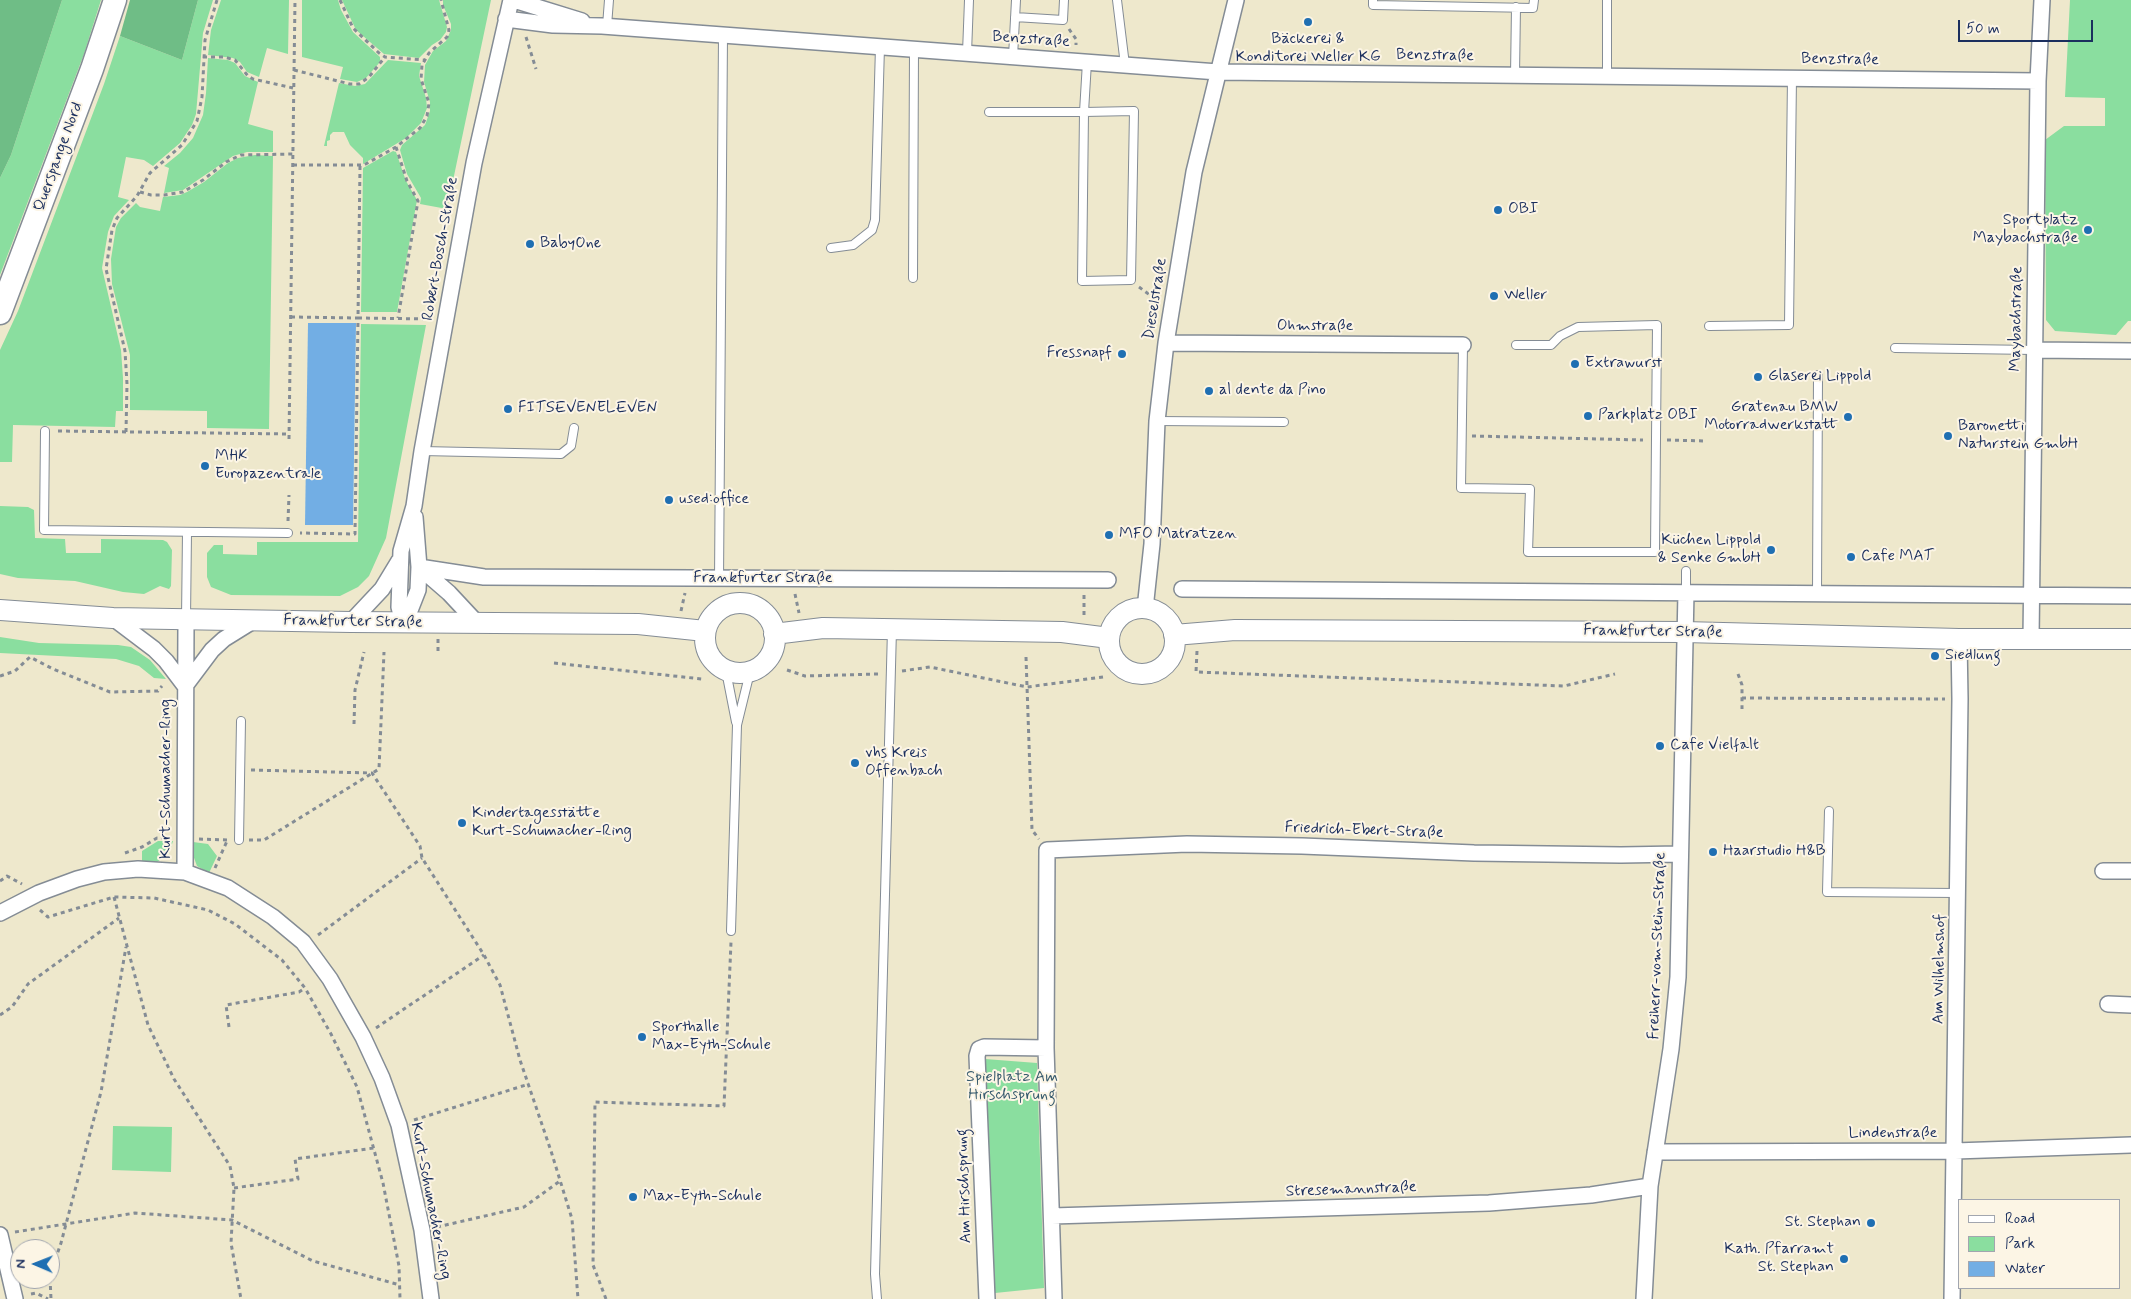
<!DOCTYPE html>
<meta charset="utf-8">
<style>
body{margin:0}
#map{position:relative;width:2131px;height:1299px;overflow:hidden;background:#eee8cc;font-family:Mynerve,sans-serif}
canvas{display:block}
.legend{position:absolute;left:1958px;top:1199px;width:162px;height:90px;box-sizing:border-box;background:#fcf5e5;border:1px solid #a2a6af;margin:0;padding:6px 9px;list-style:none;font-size:15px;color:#1b2f5e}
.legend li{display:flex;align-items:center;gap:10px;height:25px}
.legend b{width:25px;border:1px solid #a2a6af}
.north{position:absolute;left:10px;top:1239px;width:50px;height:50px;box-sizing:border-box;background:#fcf5e5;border:1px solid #a2a6af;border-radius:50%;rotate:271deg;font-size:14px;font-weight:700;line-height:20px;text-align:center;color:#1b2f5e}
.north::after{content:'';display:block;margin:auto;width:18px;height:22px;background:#1f6fb2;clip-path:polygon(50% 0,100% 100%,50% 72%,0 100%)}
.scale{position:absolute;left:1958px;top:20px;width:135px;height:22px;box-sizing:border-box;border:2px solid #1b2f5e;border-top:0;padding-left:6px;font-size:15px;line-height:18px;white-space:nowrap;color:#1b2f5e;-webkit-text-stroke:4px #fcf5e5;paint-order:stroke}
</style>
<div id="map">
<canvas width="2131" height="1299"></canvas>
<ul class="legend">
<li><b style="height:6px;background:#fff"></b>Road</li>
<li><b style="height:14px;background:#8ade9f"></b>Park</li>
<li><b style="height:14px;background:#72aee4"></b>Water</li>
</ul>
<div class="north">N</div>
<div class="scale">50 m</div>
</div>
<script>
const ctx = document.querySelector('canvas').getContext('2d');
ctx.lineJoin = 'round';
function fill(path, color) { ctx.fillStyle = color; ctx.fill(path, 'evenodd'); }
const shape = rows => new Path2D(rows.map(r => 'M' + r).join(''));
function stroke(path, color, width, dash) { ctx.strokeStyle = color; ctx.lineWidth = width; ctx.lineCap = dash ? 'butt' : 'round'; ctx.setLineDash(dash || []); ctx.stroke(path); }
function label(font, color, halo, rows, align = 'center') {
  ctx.font = font + ' Mynerve,sans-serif'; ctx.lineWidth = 4; ctx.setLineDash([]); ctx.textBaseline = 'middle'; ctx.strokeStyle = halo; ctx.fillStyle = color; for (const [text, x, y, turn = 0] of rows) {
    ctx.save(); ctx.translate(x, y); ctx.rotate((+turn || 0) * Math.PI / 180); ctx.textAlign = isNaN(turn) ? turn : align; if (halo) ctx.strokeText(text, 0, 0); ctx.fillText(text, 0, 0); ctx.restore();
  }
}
fill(shape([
 [62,0,101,0,84,54,0,275,0,178,11,155],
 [198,0,213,0,203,33,196,114,192,125,180,143,153,166,144,160,126,157,118,197,129,200,114,216,108,232,102,268,121,350,123,378,123,411,116,411,115,427,13,425,12,462,0,462,0,350,18,311,104,84,120,36,182,60],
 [221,0,289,0,288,54,267,48,259,77,247,72,240,62,233,58,208,55,211,30],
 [302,0,338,0,341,10,353,32,380,57,380,62,366,78,357,82,340,79,343,67,302,57],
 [342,0,439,0,447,27,446,32,440,40,432,45,419,58,384,54,356,30],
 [443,0,491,0,447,209,420,204,421,198,407,174,400,150,402,145,425,125,430,111,430,102,424,82,425,65,433,51,446,41,451,30,451,24,443,5],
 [2070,0,2131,0,2131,321,2128,321,2116,335,2055,331,2046,320,2045,140,2064,126,2105,126,2105,98,2065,97],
 [208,58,228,60,235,63,245,76,258,82,248,124,273,131,273,152,247,152,233,156,183,190,164,193,169,168,164,166,180,153,193,138,203,115,206,93],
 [388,60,421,63,419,76,426,98,427,108,421,123,406,138,363,164,363,158,350,145,344,132,333,132,330,135,330,140,327,141,327,146,324,146,339,83,355,86,365,84],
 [393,151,396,152,406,181,417,200,397,312,361,312,363,168],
 [255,155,273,156,269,429,207,428,207,411,130,410,130,355,112,284,111,259,116,227,121,218,136,203,140,207,160,211,163,197,180,195,187,192,204,182,228,163,238,158],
 [361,324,426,325,386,538,369,576,358,587,340,596,231,595,211,587,207,577,207,553,214,545,223,545,223,554,257,555,257,542,358,542],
 [0,506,28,507,34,510,35,538,65,539,66,553,101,553,101,539,163,540,167,542,172,550,171,586,169,589,160,586,144,594,123,592,75,581,18,578,0,574],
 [0,637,39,643,118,645,131,647,150,660,166,679,154,678,139,666,116,659,0,653],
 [158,841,173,841,169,854,157,862,142,864,142,851],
 [193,842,208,844,217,856,209,873,197,866,193,855],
 [985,1059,1037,1063,1044,1288,995,1293],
 [113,1126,172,1127,171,1172,112,1170]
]), '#8ade9f');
fill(shape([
 [0,0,62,0,11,155,0,178],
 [130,0,198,0,182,60,120,36]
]), '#6fbd86');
fill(shape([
 [308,323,356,323,353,525,305,525]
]), '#72aee4');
const service = shape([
 [1117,0,1125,65],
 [1373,0,1373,5,1533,8,1534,0],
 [1015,17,1063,20,1064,0],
 [607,26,609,0],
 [967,53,969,0],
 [1013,57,1016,0],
 [1515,75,1516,7],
 [1607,75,1607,0],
 [989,112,1084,112,1134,111,1131,280,1082,281,1084,112,1087,62],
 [831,248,853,245,872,230,875,220,880,47],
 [913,278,914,49],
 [1709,326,1789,325,1792,77],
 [1463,345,1461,488,1530,489,1528,552,1655,552,1657,325,1578,327,1560,336,1551,345,1516,345],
 [1895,348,2034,350],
 [1157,421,1284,422],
 [45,431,44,530,288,533],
 [422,451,561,454,571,446,574,428],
 [719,580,723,35],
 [1686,592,1686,571],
 [1817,593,1818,375],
 [186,619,187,532],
 [726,671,736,722],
 [1829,811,1827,892,1958,893],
 [239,840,241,721],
 [731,931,737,725,750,672],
 [877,1299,875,1274,892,629]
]);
const minor = shape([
 [514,0,582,21],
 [506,19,553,25,602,26,1218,72,2038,81],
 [1166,343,1463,345],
 [2034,350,2131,351],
 [419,567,484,577,1108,580],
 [419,567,449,593,477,623],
 [1182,589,2131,596],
 [1145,609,1152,544,1157,421,1166,343,1194,172,1236,0],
 [113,618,154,649,166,661,185,686],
 [351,622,382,589,399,561],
 [403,623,399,607,401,551,414,506,422,451,474,163,511,0],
 [403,623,409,613,418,590,419,567,415,517],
 [2031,638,2038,81,2042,0],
 [185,686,212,650,224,639,253,621],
 [2103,871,2131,871],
 [185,872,186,619],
 [0,913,39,893,77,879,104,872,138,869,185,872,228,888,273,917,303,942,330,979,363,1037,382,1078,399,1125,422,1230,431,1299],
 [2108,1004,2131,1005],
 [1655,1152,1955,1151,2131,1145],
 [1052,1216,1489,1203,1591,1195,1650,1186],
 [0,1235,15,1299],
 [987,1299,977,1056,979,1049,984,1047,1046,1048],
 [1054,1299,1046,1048,1047,850,1187,844,1302,846,1474,853,1621,855,1680,854],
 [1644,1299,1650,1186,1671,1049,1678,977,1686,592],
 [1952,1299,1960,699,1959,639]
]);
const tertiary = shape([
 '705 638a35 35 0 1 1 70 0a35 35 0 1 1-70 0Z',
 '1109 641a33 33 0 1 1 66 0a33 33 0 1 1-66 0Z',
 [0,610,113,618,351,622,638,624,705,631],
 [774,634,823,628,1062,632,1109,638],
 [1174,635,1235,630,1684,632,1959,639,2131,639]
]);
const secondary = shape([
 [0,313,92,69,115,0]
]);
stroke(service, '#848c95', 10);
stroke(minor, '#848c95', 18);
stroke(tertiary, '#848c95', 22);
stroke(secondary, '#848c95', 25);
stroke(shape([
 [340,0,353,28,379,53,385,57,424,60],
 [1069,29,1076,39,1076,45],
 [526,37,536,69],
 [203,57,224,57,235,60,248,76,253,79,293,88],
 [294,70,350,84,359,84,369,77,385,57],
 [396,147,407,181,418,201,398,318],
 [293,165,364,165,396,147,420,128,427,116,429,103,421,79,422,65,429,53,447,37,449,30,441,0],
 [360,166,358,318,430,319],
 [140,192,151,195,164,195,183,192,203,180,226,162,241,155,293,154],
 [1139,287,1158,301],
 [291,317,358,318,355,534,300,533],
 [58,431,289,434],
 [126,432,127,384,125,351,106,269,112,230,117,218,137,196,150,173,182,145,197,121,202,97,205,40,217,0],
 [1472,436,1643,440],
 [289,439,295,0],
 [1667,440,1707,441],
 [288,521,289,495],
 [795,594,799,613],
 [1084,595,1084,616],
 [681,611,685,593],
 [438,639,438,651],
 [1197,651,1196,672,1564,686,1615,674],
 [1026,657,1032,830,1039,839],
 [554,663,702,679],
 [787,670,805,676,878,674],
 [902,671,930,667,1027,687,1103,677],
 [1738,674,1742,685,1742,709],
 [0,676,15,671,30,657,53,669,110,692,158,691,162,686],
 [1742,698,1945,699],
 [354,724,355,690,364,652],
 [251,770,372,773,420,846,422,858,484,955,500,985,520,1060,551,1151,572,1219,578,1299],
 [199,839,228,840],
 [249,840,264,840,379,769,384,652],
 [125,853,142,847,157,838,171,838],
 [215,868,227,841],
 [0,881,7,876,22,884],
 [114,897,148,1025,174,1079,230,1166,234,1188,231,1243,241,1299],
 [40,910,48,917,114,897,154,898,208,910,235,924,282,960,305,988,331,1034,357,1087,383,1183,399,1266,400,1299],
 [318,935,422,858],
 [0,1015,12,1007,28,984,119,918],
 [229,1027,226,1005,299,992,305,988],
 [376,1028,484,955],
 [414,1120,529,1084],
 [234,1188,298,1179,295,1159,374,1148],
 [437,1227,524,1207,560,1181],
 [15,1232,135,1213,232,1220,313,1261,400,1285],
 [50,1275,61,1243,101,1092,126,947],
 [50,1278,51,1299],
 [31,1294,36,1293,48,1299],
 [606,1299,593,1265,595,1102,724,1106,731,942]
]), '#848c95', 3, [4, 4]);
stroke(service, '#fff', 8);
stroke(minor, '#fff', 15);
stroke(tertiary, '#fff', 20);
stroke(secondary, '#fff', 22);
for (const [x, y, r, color] of [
 [1308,22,5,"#1f6fb2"],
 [1498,210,5,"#1f6fb2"],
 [2088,230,5,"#1f6fb2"],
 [530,244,5,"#1f6fb2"],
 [1494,296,5,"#1f6fb2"],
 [1122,354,5,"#1f6fb2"],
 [1575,364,5,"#1f6fb2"],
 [1758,377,5,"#1f6fb2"],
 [1209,391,5,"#1f6fb2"],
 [508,409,5,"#1f6fb2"],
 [1588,416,5,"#1f6fb2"],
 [1848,417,5,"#1f6fb2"],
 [1948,436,5,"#1f6fb2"],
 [205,466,5,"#1f6fb2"],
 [669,500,5,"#1f6fb2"],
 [1109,535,5,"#1f6fb2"],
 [1771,550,5,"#1f6fb2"],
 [1851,557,5,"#1f6fb2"],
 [1935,656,5,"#1f6fb2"],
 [1660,746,5,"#1f6fb2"],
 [855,763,5,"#1f6fb2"],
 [462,823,5,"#1f6fb2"],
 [1713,852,5,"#1f6fb2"],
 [642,1037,5,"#1f6fb2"],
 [633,1197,5,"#1f6fb2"],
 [1871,1223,5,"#1f6fb2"],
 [1844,1259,5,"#1f6fb2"]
]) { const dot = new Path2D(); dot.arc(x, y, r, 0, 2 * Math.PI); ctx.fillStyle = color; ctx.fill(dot); stroke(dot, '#fcf5e5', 2); }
label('16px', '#1b2f5e', '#fcf5e5', [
 ["Benzstraße",1031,40,4],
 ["Benzstraße",1435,56,1],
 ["Benzstraße",1840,60,1],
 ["Querspange Nord",59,157,-70],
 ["Robert-Bosch-Straße",441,249,-80],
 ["Dieselstraße",1156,299,-81],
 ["Maybachstraße",2017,319,-89],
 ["Ohmstraße",1315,327],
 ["Frankfurter Straße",763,579],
 ["Frankfurter Straße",353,622,1],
 ["Frankfurter Straße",1653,632,1],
 ["Kurt-Schumacher-Ring",167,779,-90],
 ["Friedrich-Ebert-Straße",1364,831,2],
 ["Freiherr-vom-Stein-Straße",1658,946,-88],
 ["Am Wilhelmshof",1940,969,-89],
 ["Lindenstraße",1893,1134],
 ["Am Hirschsprung",965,1186,-92],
 ["Stresemannstraße",1351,1190,-2],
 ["Kurt-Schumacher-Ring",430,1201,79]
]);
label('16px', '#1b2f5e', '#fcf5e5', [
 ["Bäckerei &",1308,40,"center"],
 ["Konditorei Weller KG",1308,58,"center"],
 ["OBI",1508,210],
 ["Sportplatz",2078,221,"right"],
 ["Maybachstraße",2078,239,"right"],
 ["BabyOne",540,244],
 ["Weller",1504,296],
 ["Fressnapf",1112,354,"right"],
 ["Extrawurst",1585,364],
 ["Glaserei Lippold",1768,377],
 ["al dente da Pino",1219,391],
 ["Gratenau BMW",1838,408,"right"],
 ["Motorradwerkstatt",1838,426,"right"],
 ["FITSEVENELEVEN",518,409],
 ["Parkplatz OBI",1598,416],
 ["Baronetti",1958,427],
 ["Naturstein GmbH",1958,445],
 ["MHK",215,457],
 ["Europazentrale",215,475],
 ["used:office",679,500],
 ["MFO Matratzen",1119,535],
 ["Küchen Lippold",1761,541,"right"],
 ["& Senke GmbH",1761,559,"right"],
 ["Cafe MAT",1861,557],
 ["Siedlung",1945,656],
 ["Cafe Vielfalt",1670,746],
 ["vhs Kreis",865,754],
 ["Offenbach",865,772],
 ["Kindertagesstätte",472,814],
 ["Kurt-Schumacher-Ring",472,832],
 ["Haarstudio H&B",1723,852],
 ["Sporthalle",652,1028],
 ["Max-Eyth-Schule",652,1046],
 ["Max-Eyth-Schule",643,1197],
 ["St. Stephan",1861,1223,"right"],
 ["Kath. Pfarramt",1834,1250,"right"],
 ["St. Stephan",1834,1268,"right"]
], 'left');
label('16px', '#375b6e', '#fcf5e5', [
 ["Spielplatz Am",1012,1078],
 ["Hirschsprung",1012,1096]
]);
</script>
